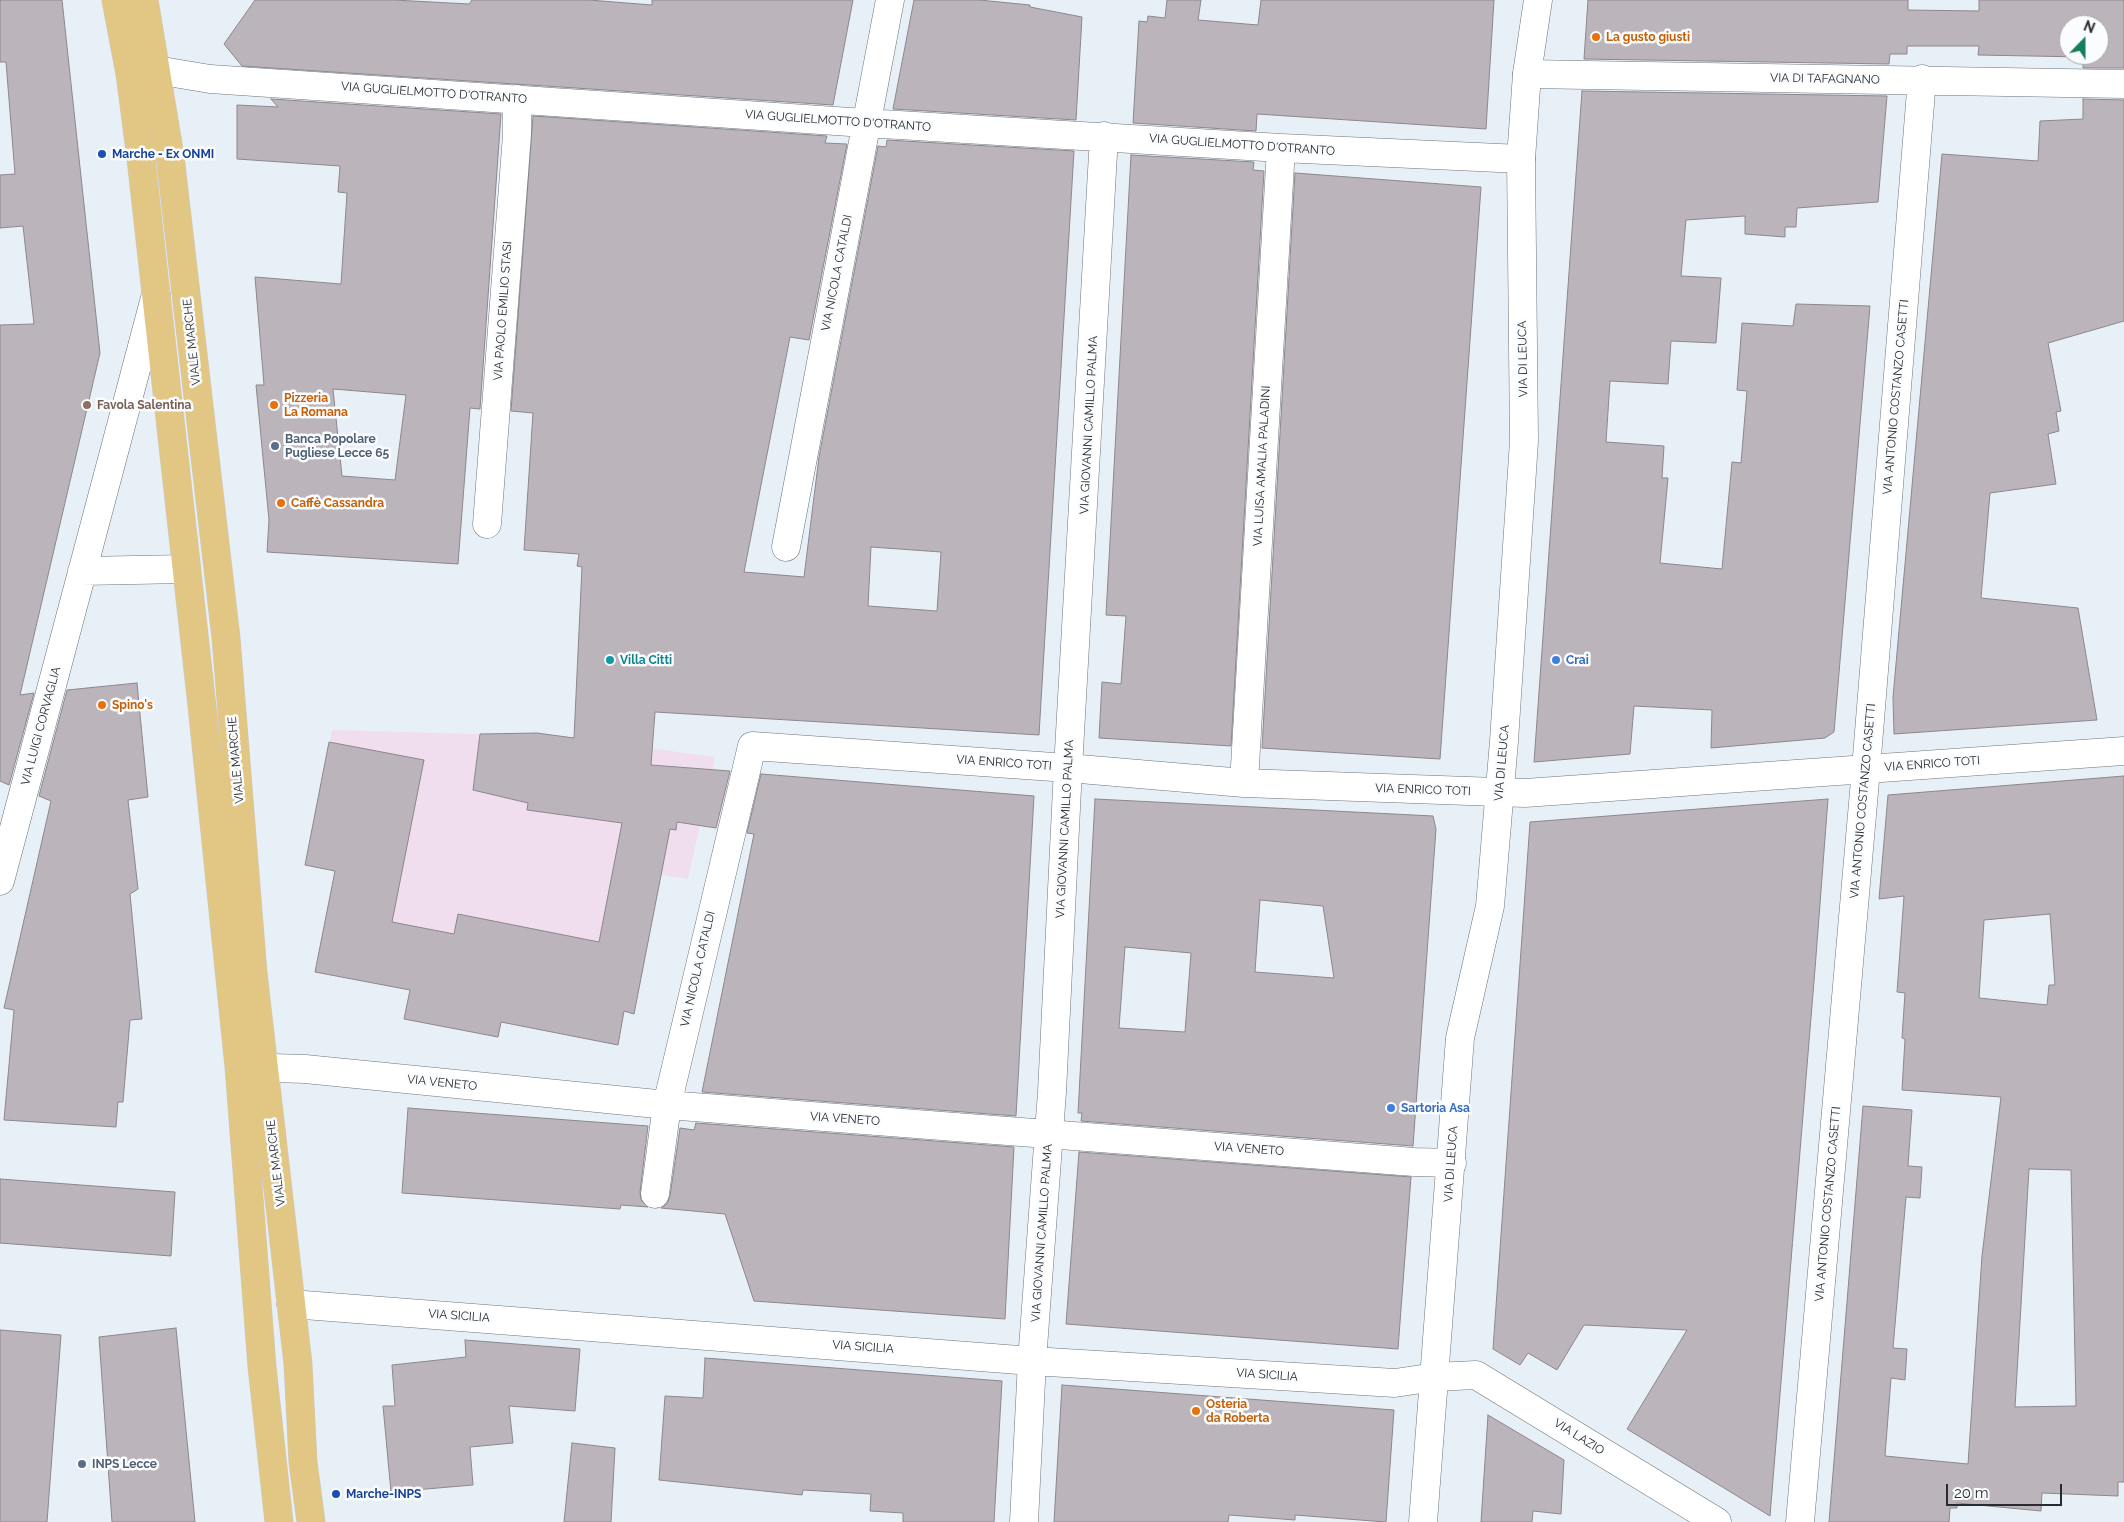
<!DOCTYPE html>
<meta charset="utf-8">
<style>
body{margin:0}
#map{position:relative;width:2124px;height:1522px;overflow:hidden;background:#e7f0f7;font-family:Raleway,sans-serif}
canvas{display:block}
.north{position:absolute;left:2059px;top:15px;width:50px;height:50px;box-sizing:border-box;background:#fafcfd;border:1px solid #a6a9ab;border-radius:50%;rotate:22deg;font-size:14px;font-weight:700;line-height:20px;text-align:center;color:#292c2f}
.north::after{content:'';display:block;margin:auto;width:18px;height:22px;background:#167f5a;clip-path:polygon(50% 0,100% 100%,50% 72%,0 100%)}
.scale{position:absolute;left:1946px;top:1484px;width:116px;height:22px;box-sizing:border-box;border:2px solid #292c2f;border-top:0;padding-left:6px;font-size:15px;line-height:18px;white-space:nowrap;color:#292c2f;-webkit-text-stroke:4px #fafcfd;paint-order:stroke}
</style>
<div id="map">
<canvas width="2124" height="1522"></canvas>
<div class="north">N</div>
<div class="scale">20 m</div>
</div>
<script>
const ctx = document.querySelector('canvas').getContext('2d');
ctx.lineJoin = 'round';
function fill(path, color) { ctx.fillStyle = color; ctx.fill(path, 'evenodd'); }
const shape = rows => new Path2D(rows.map(r => 'M' + r).join(''));
function stroke(path, color, width, dash) { ctx.strokeStyle = color; ctx.lineWidth = width; ctx.lineCap = dash ? 'butt' : 'round'; ctx.setLineDash(dash || []); ctx.stroke(path); }
function label(font, color, halo, rows, align = 'center') {
  ctx.font = font + ' Raleway,sans-serif'; ctx.lineWidth = 5; ctx.setLineDash([]); ctx.textBaseline = 'middle'; ctx.strokeStyle = halo; ctx.fillStyle = color; for (const [text, x, y, turn = 0] of rows) {
    ctx.save(); ctx.translate(x, y); ctx.rotate((+turn || 0) * Math.PI / 180); ctx.textAlign = isNaN(turn) ? turn : align; if (halo) ctx.strokeText(text, 0, 0); ctx.fillText(text, 0, 0); ctx.restore();
  }
}
fill(shape([
 [332,730,480,734,537,733,715,757,688,879,661,875,634,1014,624,1012,618,1045,501,1022,498,1037,404,1019,410,990,315,972,335,871,305,865]
]), '#f0deef');
const building = shape([
 [0,0,62,0,100,353,20,695,34,693,9,785,0,781,0,325,34,324,23,226,0,228,0,175,15,174,6,62,0,62,0,0],
 [255,0,394,0,469,4,472,0,589,0,652,5,652,0,853,0,833,105,242,66,224,44,255,0],
 [914,0,979,0,1030,5,1030,7,1082,17,1076,120,893,109,914,0],
 [1167,0,1201,0,1198,20,1258,25,1261,0,1494,0,1486,129,1257,114,1256,131,1133,123,1139,21,1147,22,1148,16,1165,18,1167,0],
 [1588,0,1908,0,1908,10,1979,11,1979,0,2124,0,2124,68,2083,68,2083,57,1978,55,1979,46,1907,46,1907,54,1890,54,1889,64,1584,59,1588,0],
 [2069,25,2099,25,2099,55,2069,55,2069,25],
 [1582,91,1887,96,1878,202,1797,208,1796,227,1785,227,1785,237,1745,234,1745,216,1686,220,1681,276,1721,278,1716,343,1671,341,1668,384,1610,381,1606,442,1664,446,1662,478,1668,478,1660,563,1722,569,1732,462,1741,463,1747,391,1737,390,1742,323,1793,326,1796,304,1870,306,1834,732,1825,738,1711,748,1712,710,1634,706,1630,754,1534,762,1582,91],
 [271,99,501,114,480,409,470,408,458,564,267,552,269,520,256,385,264,385,255,277,341,284,347,193,338,192,340,166,237,159,237,105,278,107,271,99],
 [333,389,406,395,395,480,342,476,333,389],
 [2083,99,2124,100,2124,321,2048,343,2061,411,2056,412,2059,431,2048,434,2056,484,1990,493,1981,598,2078,608,2097,720,1894,734,1893,697,1942,154,2038,161,2040,121,2083,119,2083,99],
 [533,116,827,136,825,143,847,144,809,340,790,337,744,572,804,577,819,457,878,146,886,147,887,140,1074,151,1039,735,655,712,651,765,730,771,716,828,677,822,676,830,670,829,634,1014,624,1011,618,1045,501,1022,498,1037,404,1019,410,990,315,972,335,871,305,865,329,742,424,760,392,922,454,934,458,914,599,942,622,823,527,810,528,803,473,790,480,734,537,733,574,738,582,567,577,566,579,554,524,550,533,413,511,411,533,116],
 [871,547,941,552,937,611,868,606,871,547],
 [1131,155,1254,162,1253,170,1264,171,1231,746,1099,738,1102,682,1121,684,1126,616,1106,615,1131,155],
 [1295,173,1481,187,1440,759,1262,748,1295,173],
 [137,683,148,797,128,800,138,889,130,894,142,1019,130,1020,123,1102,118,1102,116,1127,4,1120,14,1010,4,1008,51,801,39,796,67,690,137,683],
 [761,774,1034,796,1016,1116,702,1092,754,834,747,833,761,774],
 [2124,776,2124,1482,2118,1482,2118,1496,2042,1493,2041,1511,1957,1503,1957,1508,1950,1508,1949,1522,1829,1522,1863,1106,1912,1110,1908,1166,1922,1167,1920,1198,1906,1197,1893,1348,1907,1349,1905,1380,1891,1378,1885,1456,1968,1464,1982,1256,2001,1097,1902,1090,1905,1039,1902,1038,1905,993,1897,992,1904,896,1879,899,1888,795,2124,776],
 [2050,914,2055,985,2049,985,2047,1005,1979,998,1984,920,2050,914],
 [2029,1169,2071,1170,2076,1406,2015,1407,2029,1169],
 [1095,799,1433,816,1436,829,1413,1146,1081,1121,1082,1113,1078,1113,1095,799],
 [1260,900,1323,906,1334,978,1255,972,1260,900],
 [1125,947,1191,953,1185,1032,1119,1028,1125,947],
 [1828,799,1815,969,1770,1516,1627,1429,1687,1330,1584,1325,1557,1370,1528,1353,1520,1365,1493,1349,1530,822,1828,799],
 [408,1108,648,1126,640,1192,641,1200,648,1207,621,1205,620,1209,402,1193,408,1108],
 [696,1123,1014,1147,1005,1319,754,1301,725,1214,661,1208,667,1204,670,1196,680,1128,694,1130,696,1123],
 [1079,1152,1411,1177,1398,1349,1066,1324,1079,1152],
 [0,1179,175,1192,171,1256,0,1243,0,1179],
 [176,1328,195,1522,112,1522,99,1337,176,1328],
 [0,1330,61,1335,47,1522,0,1522,0,1330],
 [465,1340,580,1349,575,1411,509,1406,513,1443,470,1447,473,1485,391,1492,383,1406,395,1406,392,1365,466,1357,465,1340],
 [705,1358,1002,1381,994,1522,903,1522,903,1513,870,1511,871,1494,803,1490,802,1495,659,1480,665,1396,703,1398,705,1358],
 [1062,1385,1394,1410,1386,1522,1295,1515,1295,1520,1229,1515,1228,1522,1054,1522,1062,1385],
 [1488,1415,1564,1460,1561,1514,1533,1511,1532,1522,1481,1522,1488,1415],
 [572,1443,615,1448,611,1522,564,1522,572,1443]
]);
fill(building, '#bbb4bb');
stroke(building, '#8d868e', 1);
const minor = shape([
 [156,70,210,79,865,123,1281,148,1521,159],
 [1527,74,2124,84],
 [487,524,517,135,517,99],
 [786,547,890,0],
 [82,571,186,569],
 [1244,783,1281,148],
 [0,881,156,294],
 [240,1067,305,1069,667,1105,1414,1162,1452,1163],
 [655,1194,667,1105,752,746,1068,768,1244,783,1525,793,2124,751],
 [291,1304,1032,1361,1395,1383,1435,1377,1476,1375,1717,1522],
 [1024,1522,1032,1361,1052,1092,1068,768,1104,136],
 [1800,1522,1866,769,1922,79]
]);
const tertiary = shape([
 [1423,1522,1460,1038,1490,906,1504,741,1524,441,1521,159,1527,74,1538,0]
]);
const primary = shape([
 [116,0,130,74,141,159,202,706,239,1067,262,1367,279,1522],
 [144,0,170,156,226,638,253,973,298,1364,303,1462,311,1522]
]);
stroke(minor, '#6d757b', 29);
stroke(tertiary, '#6d757b', 29);
stroke(primary, '#cccccd', 29);
stroke(minor, '#fff', 28);
stroke(tertiary, '#fff', 28);
stroke(primary, '#e2c683', 28);
for (const [x, y, r, color] of [
 [1596,37,5,"#e8710a"],
 [102,154,5,"#1a4fb4"],
 [87,405,5,"#8d6e63"],
 [274,405,5,"#e8710a"],
 [275,446,5,"#5c6f8a"],
 [281,503,5,"#e8710a"],
 [610,660,5,"#0f9aa8"],
 [1556,660,5,"#3f7fe0"],
 [102,705,5,"#e8710a"],
 [1391,1108,5,"#3f7fe0"],
 [1196,1411,5,"#e8710a"],
 [82,1464,5,"#5c6f8a"],
 [336,1494,5,"#1a4fb4"]
]) { const dot = new Path2D(); dot.arc(x, y, r, 0, 2 * Math.PI); ctx.fillStyle = color; ctx.fill(dot); stroke(dot, '#fafcfd', 2); }
label('bold 12px', '#c56008', '#fafcfd', [
 ["La gusto giusti",1606,37],
 ["Pizzeria",284,398],
 ["La Romana",284,412],
 ["Caffè Cassandra",291,503],
 ["Spino's",112,705],
 ["Osteria",1206,1404],
 ["da Roberta",1206,1418]
], 'left');
label('12px', '#292c2f', '#fafcfd', [
 ["VIA DI TAFAGNANO",1825,79,1],
 ["VIA GUGLIELMOTTO D'OTRANTO",434,93,4],
 ["VIA GUGLIELMOTTO D'OTRANTO",838,121,4],
 ["VIA GUGLIELMOTTO D'OTRANTO",1242,145,4],
 ["VIA NICOLA CATALDI",837,273,-79],
 ["VIA PAOLO EMILIO STASI",503,311,-86],
 ["VIALE MARCHE",192,342,-96],
 ["VIA DI LEUCA",1523,359,-91],
 ["VIA ANTONIO COSTANZO CASETTI",1896,397,-85],
 ["VIA GIOVANNI CAMILLO PALMA",1089,425,-87],
 ["VIA LUISA AMALIA PALADINI",1262,466,-87],
 ["VIA LUIGI CORVAGLIA",41,726,-75],
 ["VIALE MARCHE",236,760,-95],
 ["VIA ENRICO TOTI",1004,763,4],
 ["VIA DI LEUCA",1502,763,-85],
 ["VIA ENRICO TOTI",1932,764,-4],
 ["VIA ENRICO TOTI",1423,790,2],
 ["VIA ANTONIO COSTANZO CASETTI",1863,801,-85],
 ["VIA GIOVANNI CAMILLO PALMA",1065,829,-87],
 ["VIA NICOLA CATALDI",698,969,-77],
 ["VIA VENETO",442,1083,6],
 ["VIA VENETO",845,1119,4],
 ["VIA VENETO",1249,1149,4],
 ["VIALE MARCHE",276,1163,-97],
 ["VIA DI LEUCA",1451,1164,-86],
 ["VIA ANTONIO COSTANZO CASETTI",1828,1204,-85],
 ["VIA GIOVANNI CAMILLO PALMA",1042,1233,-86],
 ["VIA SICILIA",459,1316,4],
 ["VIA SICILIA",863,1347,4],
 ["VIA SICILIA",1267,1375,4],
 ["VIA LAZIO",1579,1437,32]
]);
label('bold 12px', '#164399', '#fafcfd', [
 ["Marche - Ex ONMI",112,154],
 ["Marche-INPS",346,1494]
], 'left');
label('bold 12px', '#785e54', '#fafcfd', [
 ["Favola Salentina",97,405]
], 'left');
label('bold 12px', '#4e5e75', '#fafcfd', [
 ["Banca Popolare",285,439],
 ["Pugliese Lecce 65",285,453],
 ["INPS Lecce",92,1464]
], 'left');
label('bold 12px', '#0d838f', '#fafcfd', [
 ["Villa Citti",620,660]
], 'left');
label('bold 12px', '#366cbe', '#fafcfd', [
 ["Crai",1566,660],
 ["Sartoria Asa",1401,1108]
], 'left');
</script>
